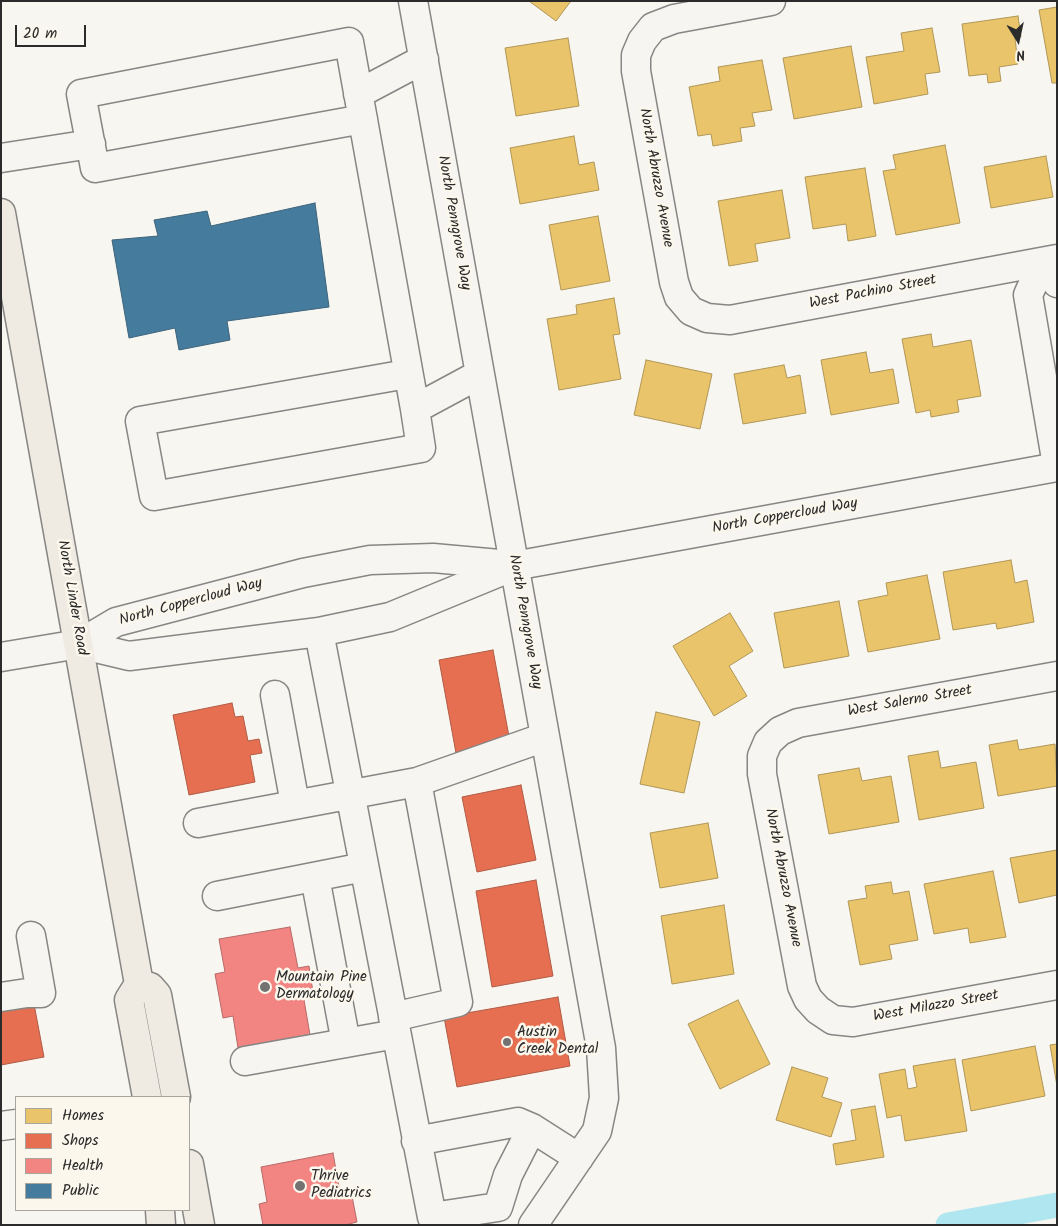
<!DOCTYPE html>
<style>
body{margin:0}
#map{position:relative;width:1058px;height:1226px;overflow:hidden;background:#f8f6f0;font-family:Kalam,sans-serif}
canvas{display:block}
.frame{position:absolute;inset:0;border:2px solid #2b2b2b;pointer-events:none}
.legend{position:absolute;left:15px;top:1096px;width:175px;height:115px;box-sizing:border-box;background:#fbf7ec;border:1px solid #a8a59f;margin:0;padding:6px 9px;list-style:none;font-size:15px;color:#2b2b2b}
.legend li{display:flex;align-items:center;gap:10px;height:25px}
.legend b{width:25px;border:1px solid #a8a59f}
.north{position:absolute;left:993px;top:15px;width:50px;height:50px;-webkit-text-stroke:4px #fbf7ec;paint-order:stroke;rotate:170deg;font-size:14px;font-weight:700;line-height:20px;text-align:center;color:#2b2b2b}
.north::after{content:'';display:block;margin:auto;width:18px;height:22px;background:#2b2b2b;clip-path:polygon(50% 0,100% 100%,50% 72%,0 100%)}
.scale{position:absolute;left:15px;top:25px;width:71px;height:22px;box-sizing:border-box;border:2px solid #2b2b2b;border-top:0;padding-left:6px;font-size:15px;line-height:18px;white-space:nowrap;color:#2b2b2b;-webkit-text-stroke:4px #fbf7ec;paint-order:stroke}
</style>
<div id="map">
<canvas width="1058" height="1226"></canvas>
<div class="frame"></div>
<ul class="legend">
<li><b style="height:14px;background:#e9c46a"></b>Homes</li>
<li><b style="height:14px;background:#e76f51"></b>Shops</li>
<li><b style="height:14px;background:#f28482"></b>Health</li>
<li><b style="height:14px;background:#457b9d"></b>Public</li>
</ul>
<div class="north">N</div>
<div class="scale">20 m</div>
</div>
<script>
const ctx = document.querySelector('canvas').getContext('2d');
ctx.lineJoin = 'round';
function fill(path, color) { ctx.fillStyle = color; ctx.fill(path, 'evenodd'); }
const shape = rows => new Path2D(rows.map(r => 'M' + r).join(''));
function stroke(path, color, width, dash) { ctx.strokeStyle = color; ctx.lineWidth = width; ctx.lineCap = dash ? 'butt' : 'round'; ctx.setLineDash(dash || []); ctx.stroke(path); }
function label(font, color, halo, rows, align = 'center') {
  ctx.font = font + ' Kalam,sans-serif'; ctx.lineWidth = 5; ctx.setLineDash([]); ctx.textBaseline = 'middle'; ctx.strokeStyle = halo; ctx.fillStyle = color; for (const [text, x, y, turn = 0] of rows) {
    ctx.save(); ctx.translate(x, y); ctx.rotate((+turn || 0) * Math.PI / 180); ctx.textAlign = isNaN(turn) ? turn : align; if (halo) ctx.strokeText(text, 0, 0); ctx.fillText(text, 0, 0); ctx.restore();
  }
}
const homes = shape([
 [529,1,571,1,556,21,529,1],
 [1057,7,1057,83,1052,83,1039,10,1057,7],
 [1018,16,1021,37,1015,38,1018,64,999,67,1001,81,988,83,987,74,969,76,962,24,1018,16],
 [932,28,940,72,925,74,928,94,874,104,866,57,904,51,901,33,932,28],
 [568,38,579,106,516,116,505,48,568,38],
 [851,46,862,107,794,119,783,58,851,46],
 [762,60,772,110,752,113,755,126,740,128,742,141,713,146,711,134,698,136,689,87,720,81,718,67,762,60],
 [574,136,579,165,594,162,599,190,520,204,510,148,574,136],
 [945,145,960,223,896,235,883,171,896,169,893,155,945,145],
 [1046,156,1053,197,991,208,984,167,1046,156],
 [865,168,876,236,848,241,846,224,813,229,805,177,865,168],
 [782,190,790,238,755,244,758,261,729,266,718,201,782,190],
 [598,216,610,281,561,290,549,225,598,216],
 [614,298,620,334,613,335,621,379,559,390,547,319,577,314,576,305,614,298],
 [931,334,933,347,971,340,981,396,957,400,959,412,931,417,930,410,916,413,902,339,931,334],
 [866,352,870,373,893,369,899,403,831,415,821,360,866,352],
 [646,360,712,374,700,429,634,415,646,360],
 [784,365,787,378,800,375,806,413,743,424,734,374,784,365],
 [1011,560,1015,583,1027,580,1034,622,997,629,996,623,953,630,943,572,1011,560],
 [927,575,940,639,868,652,858,601,888,595,886,583,927,575],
 [839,601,849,656,784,668,774,613,839,601],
 [730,613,753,651,729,666,747,696,714,716,673,646,730,613],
 [656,712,700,722,684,793,640,784,656,712],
 [1017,740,1019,750,1055,744,1057,786,998,796,989,745,1017,740],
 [938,751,941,768,976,762,984,808,919,820,908,756,938,751],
 [859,768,862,781,891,776,899,822,829,834,818,775,859,768],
 [708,823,718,878,660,888,650,833,708,823],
 [1057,850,1057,895,1019,903,1010,858,1057,850],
 [993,871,1006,937,970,943,968,928,934,934,924,884,993,871],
 [891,882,893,894,909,891,918,940,889,945,892,959,860,965,848,901,867,898,865,886,891,882],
 [724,905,734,974,672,984,661,916,724,905],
 [738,1000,770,1064,720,1089,688,1024,738,1000],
 [1057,1044,1057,1086,1050,1045,1057,1044],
 [1035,1046,1045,1096,971,1111,962,1060,1035,1046],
 [955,1059,967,1131,905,1141,901,1115,887,1118,879,1074,905,1069,908,1089,917,1087,913,1066,955,1059],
 [792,1067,828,1078,822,1097,842,1103,831,1137,776,1120,792,1067],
 [875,1106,884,1157,836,1165,833,1144,856,1140,851,1110,875,1106]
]);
fill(homes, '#e9c46a');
stroke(homes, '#b09657', 1);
const shops = shape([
 [493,650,510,742,456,753,439,660,493,650],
 [232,703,235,717,243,716,248,741,259,739,262,753,250,755,255,782,189,795,173,715,232,703],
 [521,785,536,860,477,872,462,797,521,785],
 [536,880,553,976,492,987,476,891,536,880],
 [558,997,570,1066,457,1087,444,1017,558,997],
 [34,1004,44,1057,1,1065,1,1010,34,1004]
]);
fill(shops, '#e76f51');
stroke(shops, '#af5b46', 1);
const health = shape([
 [290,927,298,968,309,966,313,992,303,994,310,1035,238,1048,233,1016,223,1018,215,974,225,972,219,939,290,927],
 [333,1153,341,1198,352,1196,357,1222,345,1225,263,1225,259,1204,267,1202,261,1167,333,1153]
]);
fill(health, '#f28482');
stroke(health, '#b66968', 1);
const public = shape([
 [315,203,329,307,227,321,230,340,179,350,175,328,129,338,112,240,158,236,154,220,207,211,211,226,315,203]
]);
fill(public, '#457b9d');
stroke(public, '#3d637b', 1);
stroke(shape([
 [948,1225,1057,1205]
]), '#afe6ef', 25);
const minor = shape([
 [413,1,601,1048,604,1098,597,1131,533,1225],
 [771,1,674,19,653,27,642,41,636,55,636,71,674,282,679,297,691,311,707,318,730,320,1057,259],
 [358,94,424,59],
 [363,119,95,168,81,94,349,42,415,409,480,374],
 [1,158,91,144],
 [1057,283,1043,262,1028,295,1057,465],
 [407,374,140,421,154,496,421,448,415,409],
 [319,632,432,1217,498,1207,508,1175,532,1128],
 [79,644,129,656,319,632,390,617,514,566,1057,467],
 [1,657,79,644,116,622,303,573,370,560,433,558,510,565],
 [1057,676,798,723,780,731,768,742,762,756,762,774,802,986,808,999,818,1010,833,1020,853,1022,1057,985],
 [275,695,295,804],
 [198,823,417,782,545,737],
 [315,877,346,1043],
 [217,896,364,867],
 [1,997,27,993,41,993,31,936],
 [393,1017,458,1002,417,782],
 [245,1061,396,1034],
 [1,1126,16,1124],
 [416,1141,518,1122,532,1128,579,1158]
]);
const major = shape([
 [1,213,139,984,129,1000,147,1097],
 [139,984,150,987,157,995,176,1097],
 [189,1164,200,1225],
 [160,1210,161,1225]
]);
stroke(minor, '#878684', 31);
stroke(major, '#878684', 31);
stroke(minor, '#f6f5f1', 28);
stroke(major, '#f0ebe2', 28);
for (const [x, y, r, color] of [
 [265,987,6,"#737270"],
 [507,1042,5,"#737270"],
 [300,1186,6,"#737270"]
]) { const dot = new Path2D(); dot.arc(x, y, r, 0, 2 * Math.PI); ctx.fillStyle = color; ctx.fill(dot); stroke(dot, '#fbf7ec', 2); }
label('15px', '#2b2b2b', '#fbf7ec', [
 ["North Abruzzo Avenue",655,178,80],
 ["North Penngrove Way",453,223,80],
 ["West Pachino Street",873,293,-11],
 ["North Coppercloud Way",785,517,-10],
 ["North Linder Road",71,598,80],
 ["North Coppercloud Way",191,603,-15],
 ["North Penngrove Way",524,622,80],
 ["West Salerno Street",910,702,-10],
 ["North Abruzzo Avenue",782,878,79],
 ["West Milazzo Street",936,1007,-10]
]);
label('15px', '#2b2b2b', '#fbf7ec', [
 ["Mountain Pine",276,978],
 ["Dermatology",276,995],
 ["Austin",517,1033],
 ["Creek Dental",517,1050],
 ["Thrive",311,1177],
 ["Pediatrics",311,1194]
], 'left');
</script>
